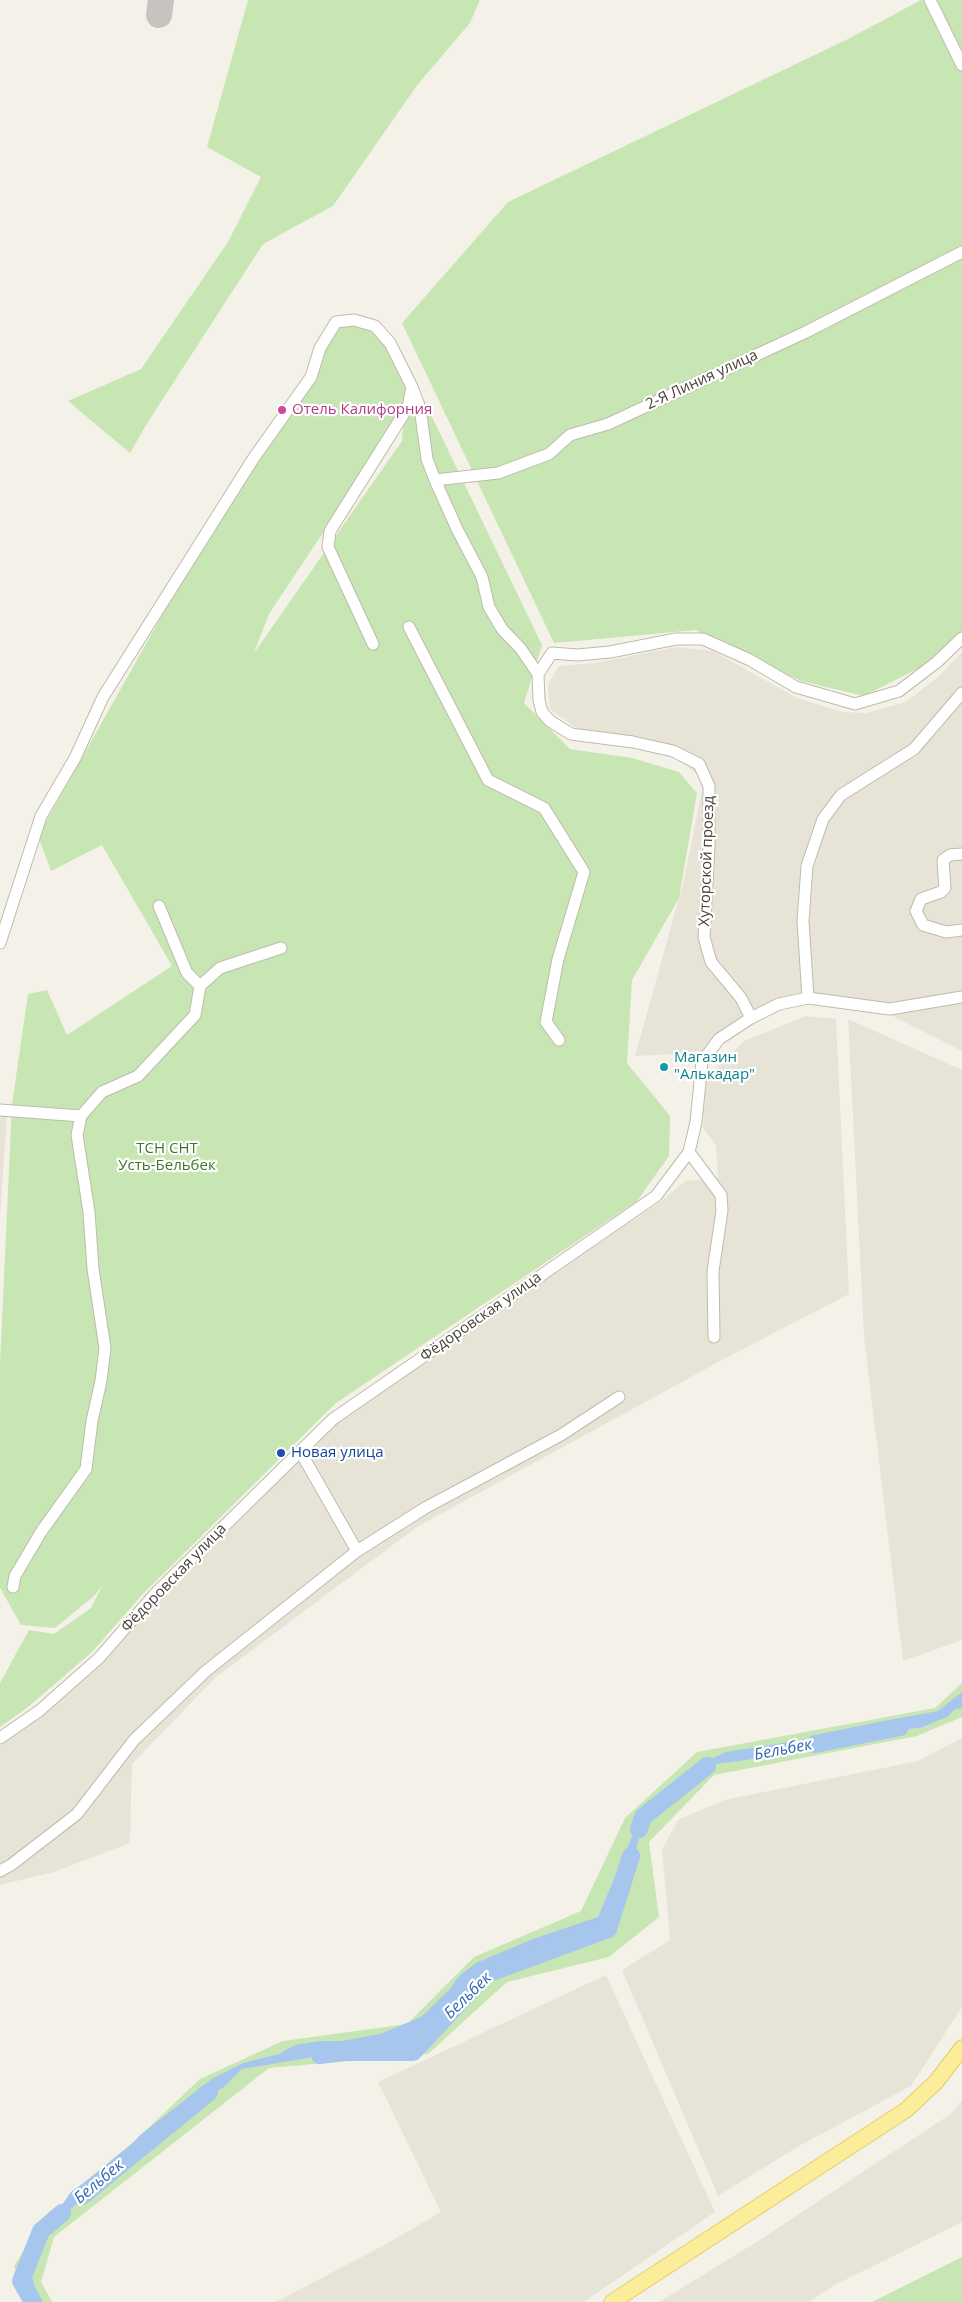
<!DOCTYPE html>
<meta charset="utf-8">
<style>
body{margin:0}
canvas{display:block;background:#f4f2e8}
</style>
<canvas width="962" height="2302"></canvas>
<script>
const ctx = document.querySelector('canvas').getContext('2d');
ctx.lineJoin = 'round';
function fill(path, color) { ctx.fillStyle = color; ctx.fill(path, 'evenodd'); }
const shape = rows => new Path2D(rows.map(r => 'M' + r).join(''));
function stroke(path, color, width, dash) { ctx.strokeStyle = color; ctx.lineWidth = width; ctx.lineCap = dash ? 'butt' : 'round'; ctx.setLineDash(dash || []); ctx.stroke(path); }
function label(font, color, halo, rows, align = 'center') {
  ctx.font = font + ' "Open Sans",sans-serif'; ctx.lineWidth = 4.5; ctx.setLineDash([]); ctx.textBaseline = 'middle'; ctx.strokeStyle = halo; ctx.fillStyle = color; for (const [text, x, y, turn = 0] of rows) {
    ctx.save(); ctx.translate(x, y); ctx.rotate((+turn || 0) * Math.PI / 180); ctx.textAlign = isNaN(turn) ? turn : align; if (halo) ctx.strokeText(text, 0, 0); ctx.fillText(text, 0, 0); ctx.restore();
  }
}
fill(shape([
 [676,647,713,651,797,698,843,712,866,713,906,702,939,676,962,652,962,1051,879,1009,829,1003,789,1002,735,1036,701,1053,635,1056,684,880,704,780,677,758,590,738,550,709,548,684,559,666,595,663],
 [806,1016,836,1019,849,1294,722,1360,417,1527,215,1678,132,1764,130,1843,54,1872,0,1885,0,1744,43,1713,104,1661,158,1598,336,1422,660,1202,685,1181,718,1178,716,1145,703,1128,706,1078,744,1041],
 [848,1019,962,1070,962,1640,903,1661,864,1337],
 [0,1116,7,1116,0,1218],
 [962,1738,962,2007,911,2086,799,2146,718,2196,622,1970,670,1940,662,1850,678,1820,724,1800,918,1761],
 [606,1975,715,2212,584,2302,276,2302,386,2244,441,2212,378,2082],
 [962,2101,962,2222,835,2285,809,2302,659,2302,763,2238,952,2113]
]), '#e7e4d7');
fill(shape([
 [248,0,480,0,470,23,418,84,333,206,263,244,146,425,130,453,68,401,141,369,228,242,261,177,207,147],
 [921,0,962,0,962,633,919,668,864,696,801,681,696,630,554,643,402,323,508,202,848,39],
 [353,323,373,327,408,367,542,645,524,703,570,749,632,758,679,772,697,793,679,898,632,980,627,1063,670,1116,669,1156,637,1201,336,1403,141,1596,92,1652,28,1707,0,1727,0,1683,29,1630,54,1634,91,1608,102,1586,94,1596,55,1628,21,1625,0,1588,0,1364,12,1104,28,994,47,990,67,1035,172,966,102,845,51,871,38,836,169,603,337,325],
 [404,411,402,441,254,653,269,614],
 [962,1683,962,1717,917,1736,714,1775,649,1842,659,1917,609,1957,507,1982,428,2054,269,2068,54,2237,41,2282,52,2302,26,2302,14,2266,31,2239,200,2079,283,2041,407,2024,474,1957,581,1911,625,1818,697,1752,935,1708],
 [962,2257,962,2302,872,2302]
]), '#c7e6b3');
fill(shape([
 [962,1692,962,1708,955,1709,947,1717,920,1728,883,1730,761,1758,708,1765,703,1776,688,1781,653,1810,645,1819,634,1856,626,1871,608,1929,486,1974,413,2052,343,2052,242,2069,224,2087,191,2106,101,2181,52,2227,30,2269,39,2302,30,2302,25,2294,19,2265,71,2192,125,2153,139,2136,212,2079,243,2063,279,2054,295,2045,320,2041,342,2041,380,2034,421,2017,449,1990,459,1976,476,1963,533,1939,598,1917,646,1803,702,1763,726,1752,844,1733,868,1724,938,1711]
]), '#a7c6ee');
stroke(shape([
 [815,1744,900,1727],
 [639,1829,643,1817,707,1766],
 [320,2055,343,2052,413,2052,486,1974,608,1929,631,1856],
 [82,2196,209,2092],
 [33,2302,21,2281,41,2231,62,2213]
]), '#a7c6ee', 18);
stroke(shape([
 [159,15,161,0]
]), '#c6c4c0', 26);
const minor = shape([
 [930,0,962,65],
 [412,387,420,408,427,459,435,480,457,529,482,577,489,607,502,629,521,649,538,674,539,700,542,712,550,721,571,734,633,742,673,751,699,764,709,786,709,847,704,937,711,962,741,998,751,1018],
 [435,480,498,473,549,454,570,435,608,424,806,332,962,252],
 [409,627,488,780,544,808,584,872,558,959,546,1022,559,1040],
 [538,674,552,653,577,655,610,652,676,639,703,639,750,660,796,687,855,704,899,691,937,662,962,638],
 [962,854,950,855,943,860,945,888,941,892,921,899,916,911,923,925,946,932,962,930],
 [159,906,187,973,200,986],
 [0,943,41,816,75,758,103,697,253,459,311,377,320,348,336,322,354,320,375,326,390,343,412,387,408,407,330,531,328,547,373,644],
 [808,998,803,921,807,866,823,819,841,795,914,749,962,693],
 [0,1110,81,1116],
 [689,1152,721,1195,722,1211,713,1271,714,1337],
 [300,1451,357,1551],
 [13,1587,15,1576,41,1532,86,1469,92,1421,101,1381,105,1348,93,1269,89,1212,77,1135,81,1116,102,1092,138,1076,195,1015,200,986,220,968,281,948],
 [0,1738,39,1711,99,1658,154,1595,333,1419,656,1196,689,1152,696,1122,702,1062,719,1039,751,1018,779,1004,808,998,890,1009,962,997],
 [0,1871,11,1865,77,1814,134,1740,206,1671,357,1551,425,1508,561,1435,619,1397]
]);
const major = shape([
 [612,2302,906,2110,936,2082,962,2048]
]);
stroke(minor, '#bfbbab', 13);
stroke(major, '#e0ce6a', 17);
stroke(minor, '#fff', 11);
stroke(major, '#fbed9a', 15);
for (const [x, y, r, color] of [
 [282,410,5,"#d1479c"],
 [664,1067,5,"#0f9aa8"],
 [281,1453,5,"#1a4fb4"]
]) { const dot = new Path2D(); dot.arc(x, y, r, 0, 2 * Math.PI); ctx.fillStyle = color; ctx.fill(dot); stroke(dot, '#fff', 2); }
label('15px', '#474337', '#fff', [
 ["2-Я Линия улица",702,380,-25],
 ["Хуторской проезд",707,861,-88],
 ["Фёдоровская улица",481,1317,-35],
 ["Фёдоровская улица",174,1578,-46]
]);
label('15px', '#b23c85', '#fff', [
 ["Отель Калифорния",292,410]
], 'left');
label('15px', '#0d838f', '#fff', [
 ["Магазин",674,1058],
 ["\"Алькадар\"",674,1075]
], 'left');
label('15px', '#3d772c', '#fff', [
 ["ТСН СНТ",167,1149],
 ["Усть-Бельбек",167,1166]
]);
label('15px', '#164399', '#fff', [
 ["Новая улица",291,1453]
], 'left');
label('italic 16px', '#3369b0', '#fff', [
 ["Бельбек",783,1750,-11],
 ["Бельбек",468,1996,-44],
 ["Бельбек",99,2182,-40]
]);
</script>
